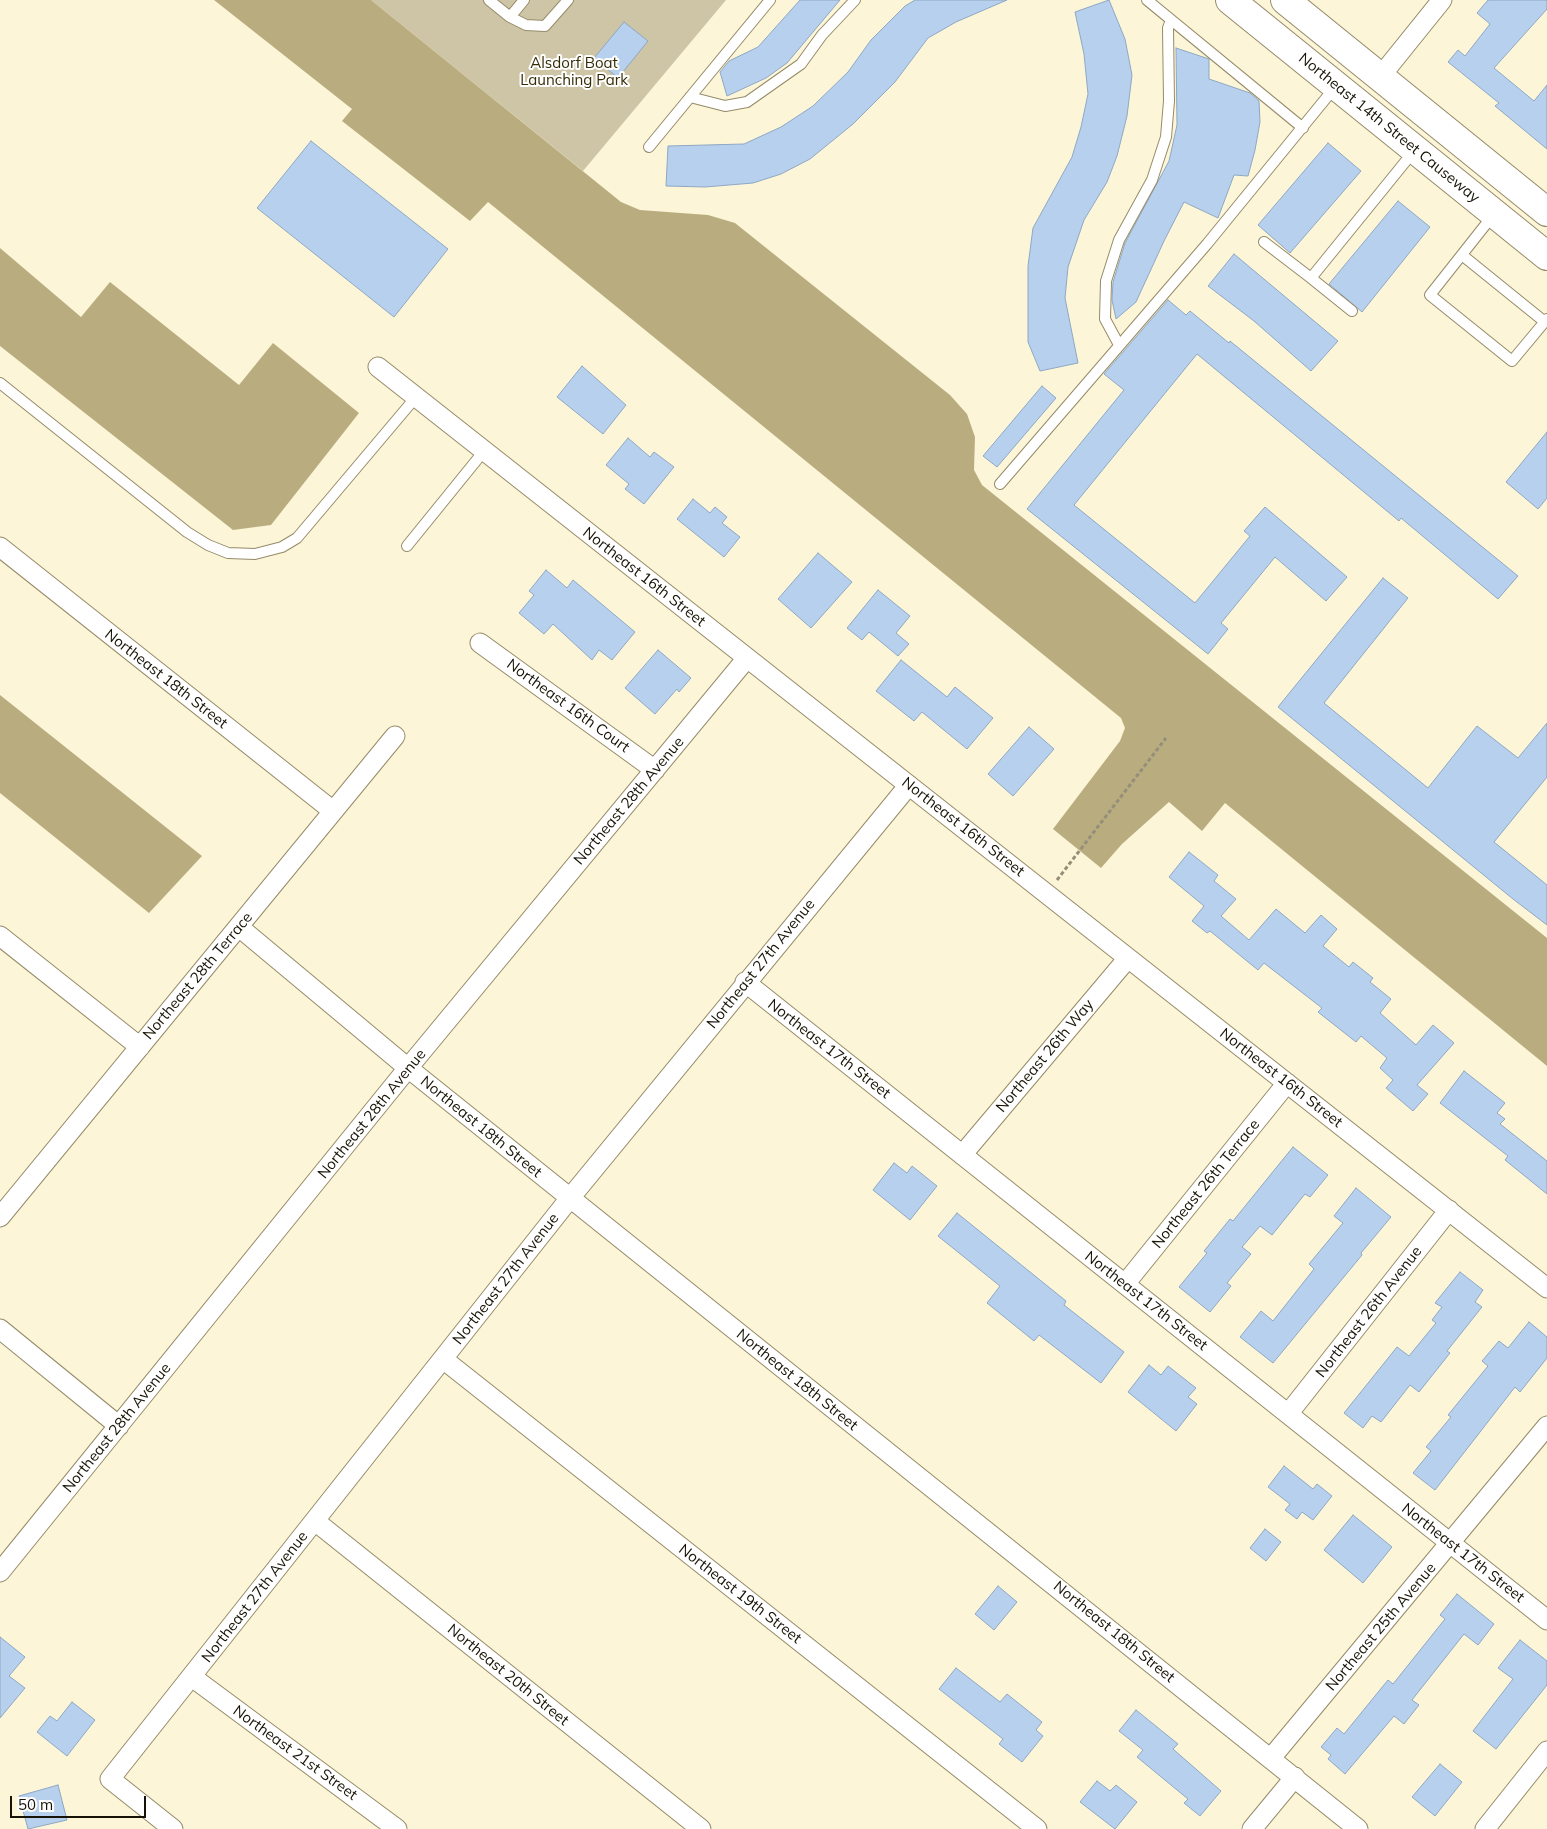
<!DOCTYPE html>
<style>
body{margin:0}
#map{position:relative;width:1547px;height:1829px;overflow:hidden;background:#fdf5d7;font-family:Mulish,sans-serif}
canvas{display:block}
.scale{position:absolute;left:10px;top:1796px;width:136px;height:22px;box-sizing:border-box;border:2px solid #161205;border-top:0;padding-left:6px;font-size:15px;line-height:18px;white-space:nowrap;color:#161205;-webkit-text-stroke:4px #fff;paint-order:stroke}
</style>
<div id="map">
<canvas width="1547" height="1829"></canvas>
<div class="scale">50 m</div>
</div>
<script>
const ctx = document.querySelector('canvas').getContext('2d');
ctx.lineJoin = 'round';
function fill(path, color) { ctx.fillStyle = color; ctx.fill(path, 'evenodd'); }
const shape = rows => new Path2D(rows.map(r => 'M' + r).join(''));
function stroke(path, color, width, dash) { ctx.strokeStyle = color; ctx.lineWidth = width; ctx.lineCap = dash ? 'butt' : 'round'; ctx.setLineDash(dash || []); ctx.stroke(path); }
function label(font, color, halo, rows, align = 'center') {
  ctx.font = font + ' Mulish,sans-serif'; ctx.lineWidth = 4; ctx.setLineDash([]); ctx.textBaseline = 'middle'; ctx.strokeStyle = halo; ctx.fillStyle = color; for (const [text, x, y, turn = 0] of rows) {
    ctx.save(); ctx.translate(x, y); ctx.rotate((+turn || 0) * Math.PI / 180); ctx.textAlign = isNaN(turn) ? turn : align; if (halo) ctx.strokeText(text, 0, 0); ctx.fillText(text, 0, 0); ctx.restore();
  }
}
fill(shape([
 [371,0,726,0,583,171]
]), '#cdc5a6');
fill(shape([
 [214,0,371,0,621,202,640,210,708,215,735,223,950,395,967,414,975,437,974,470,982,485,1547,938,1547,1066,1225,803,1202,831,1169,802,1122,844,1101,868,1053,829,1120,741,1125,728,1121,718,488,202,470,221,342,121,352,109],
 [0,248,81,317,110,282,239,385,273,343,359,413,271,525,233,530,0,346],
 [0,695,202,856,149,913,0,793]
]), '#b9ad80');
const building = shape([
 [800,0,840,0,787,63,766,78,727,96,720,72,729,61,758,47,800,0],
 [915,0,1007,0,956,22,928,38,895,82,853,124,810,159,781,174,753,183,705,187,666,186,668,146,744,144,781,127,813,106,848,72,871,40,905,6,915,0],
 [1109,0,1125,39,1132,75,1127,116,1117,156,1107,182,1084,220,1068,267,1065,298,1078,363,1040,371,1028,342,1028,266,1033,228,1072,157,1081,127,1088,94,1084,54,1075,12,1109,0],
 [1488,0,1547,0,1547,9,1494,68,1534,101,1547,85,1547,149,1495,106,1499,103,1448,62,1458,50,1465,56,1490,24,1477,13,1488,0],
 [624,22,648,41,618,78,594,58,624,22],
 [1176,48,1209,59,1209,79,1250,93,1259,101,1260,122,1255,150,1248,176,1234,175,1218,218,1184,202,1164,241,1136,302,1116,319,1112,300,1113,282,1125,243,1169,161,1177,125,1176,48],
 [311,141,448,249,394,317,257,208,311,141],
 [1328,143,1361,171,1290,253,1258,225,1328,143],
 [1398,201,1430,227,1362,312,1329,284,1398,201],
 [1234,254,1338,341,1311,371,1254,321,1208,286,1234,254],
 [1168,300,1186,315,1190,311,1229,343,1230,341,1518,576,1498,599,1401,518,1399,521,1197,354,1074,505,1195,603,1250,536,1244,531,1265,507,1347,577,1326,601,1275,557,1221,623,1228,629,1208,654,1027,509,1124,390,1104,374,1168,300],
 [582,366,626,405,603,434,557,397,582,366],
 [1042,386,1056,398,997,467,983,456,1042,386],
 [1547,432,1547,498,1538,509,1506,482,1547,432],
 [628,438,650,457,654,452,674,467,644,504,625,489,629,484,606,465,628,438],
 [693,499,710,513,715,507,727,517,722,523,740,537,724,557,677,519,693,499],
 [818,553,852,582,811,628,778,599,818,553],
 [546,570,567,588,573,580,635,632,612,660,599,650,592,660,553,624,544,634,519,613,534,595,529,591,546,570],
 [1383,578,1408,598,1324,703,1428,788,1477,726,1518,758,1547,723,1547,777,1494,842,1547,885,1547,925,1513,899,1278,707,1383,578],
 [878,590,910,616,896,633,909,644,898,656,869,632,862,640,847,628,878,590],
 [658,650,691,678,679,692,677,689,655,714,625,688,658,650],
 [901,660,947,697,955,687,993,718,967,749,922,712,914,721,876,691,901,660],
 [1029,727,1054,749,1013,796,988,774,1029,727],
 [1189,852,1218,875,1214,881,1236,899,1221,916,1249,940,1276,909,1305,933,1321,915,1337,929,1323,946,1349,967,1353,962,1373,978,1370,982,1391,999,1380,1013,1416,1045,1433,1025,1454,1043,1417,1085,1428,1094,1413,1111,1386,1088,1393,1080,1380,1068,1387,1058,1361,1036,1356,1042,1318,1012,1322,1008,1264,963,1258,970,1210,931,1207,933,1192,921,1204,906,1169,877,1189,852],
 [1464,1071,1505,1103,1497,1113,1505,1119,1500,1124,1547,1161,1547,1194,1505,1160,1508,1156,1440,1103,1464,1071],
 [1293,1147,1328,1175,1310,1197,1305,1194,1272,1235,1260,1226,1242,1247,1251,1254,1227,1283,1231,1286,1210,1312,1179,1287,1207,1253,1204,1251,1230,1219,1233,1221,1293,1147],
 [894,1163,907,1173,912,1166,937,1186,910,1220,873,1190,894,1163],
 [1356,1188,1391,1217,1361,1253,1362,1255,1273,1363,1240,1337,1261,1311,1273,1321,1314,1269,1309,1264,1343,1223,1334,1216,1356,1188],
 [957,1213,1066,1301,1064,1305,1124,1352,1101,1383,1039,1335,1034,1341,987,1303,1000,1286,938,1236,957,1213],
 [1460,1272,1483,1290,1475,1302,1482,1307,1447,1351,1450,1353,1419,1392,1410,1385,1381,1422,1372,1416,1363,1428,1344,1413,1397,1347,1409,1356,1436,1323,1432,1320,1442,1307,1435,1303,1460,1272],
 [1529,1322,1547,1337,1547,1358,1520,1392,1515,1387,1435,1490,1413,1473,1431,1451,1426,1447,1451,1417,1448,1415,1488,1366,1482,1361,1499,1341,1508,1348,1529,1322],
 [1149,1365,1161,1375,1168,1366,1196,1388,1188,1397,1197,1404,1176,1431,1128,1392,1149,1365],
 [1284,1466,1313,1489,1317,1484,1332,1496,1313,1520,1302,1512,1297,1519,1285,1510,1290,1504,1268,1487,1284,1466],
 [1353,1515,1392,1547,1363,1583,1324,1550,1353,1515],
 [1265,1529,1281,1542,1266,1561,1250,1548,1265,1529],
 [998,1586,1017,1602,994,1630,975,1614,998,1586],
 [1457,1594,1494,1624,1478,1645,1464,1634,1412,1700,1419,1705,1404,1724,1394,1716,1345,1774,1328,1759,1331,1755,1321,1747,1337,1728,1344,1734,1388,1680,1393,1684,1445,1619,1440,1615,1457,1594],
 [0,1637,25,1657,9,1676,25,1688,0,1718,0,1637],
 [1520,1640,1547,1661,1547,1685,1496,1749,1473,1731,1513,1679,1498,1668,1520,1640],
 [956,1668,1000,1702,1007,1694,1042,1722,1036,1730,1043,1736,1022,1762,999,1744,1003,1739,939,1689,956,1668],
 [72,1702,95,1720,67,1756,37,1732,50,1716,57,1721,72,1702],
 [1136,1710,1178,1744,1173,1749,1221,1791,1200,1816,1184,1803,1188,1799,1137,1757,1143,1750,1119,1731,1136,1710],
 [1440,1764,1462,1782,1435,1816,1412,1797,1440,1764],
 [1097,1781,1110,1791,1116,1785,1137,1802,1115,1829,1080,1802,1097,1781],
 [58,1785,67,1820,28,1829,19,1796,58,1785]
]);
fill(building, '#b6d0ed');
stroke(building, '#8ea7c3', 1);
const service = shape([
 [489,0,510,17,524,0],
 [1147,0,1303,128],
 [510,17,526,25,545,26,568,0],
 [690,97,725,106,747,102,801,64,822,35,855,0],
 [649,147,770,0],
 [1494,214,1430,295,1512,361,1547,319],
 [1264,242,1311,278],
 [1462,255,1545,322],
 [1352,311,1311,278,1414,151],
 [1119,345,1105,319,1106,281,1119,240,1152,180,1166,137,1169,101,1168,28,1171,20],
 [0,383,187,532,208,545,228,553,255,554,282,547,297,538,416,397],
 [1000,484,1207,244,1336,86],
 [407,546,484,451]
]);
const minor = shape([
 [1380,77,1442,0],
 [378,367,1547,1288],
 [0,547,333,811],
 [480,643,655,770],
 [239,927,408,1068,1358,1829],
 [0,936,140,1047],
 [745,982,1547,1620],
 [962,1155,1128,958],
 [0,1217,395,736],
 [1125,1284,1287,1083],
 [0,1329,119,1426],
 [443,1359,1037,1829],
 [1288,1414,1449,1210],
 [315,1521,701,1829],
 [0,1572,408,1068,747,658],
 [192,1677,397,1829],
 [1271,1758,1547,1426],
 [173,1829,110,1779,570,1198,909,785],
 [1252,1829,1295,1777],
 [1485,1829,1547,1751]
]);
const secondary = shape([
 [1230,0,1547,256],
 [1285,0,1547,212]
]);
stroke(service, '#958b69', 12);
stroke(minor, '#958b69', 21);
stroke(secondary, '#958b69', 30);
stroke(shape([
 [1057,880,1166,738]
]), '#958f79', 3, [4, 2.5]);
stroke(service, '#fff', 10);
stroke(minor, '#fff', 19);
stroke(secondary, '#fff', 28);
label('15px', '#362c06', '#fff', [
 ["Alsdorf Boat",574,63],
 ["Launching Park",574,80]
]);
label('15px', '#161205', '#fff', [
 ["Northeast 14th Street Causeway",1389,128,39],
 ["Northeast 16th Street",644,577,38],
 ["Northeast 18th Street",166,679,38],
 ["Northeast 16th Court",568,706,36],
 ["Northeast 28th Avenue",629,801,-50],
 ["Northeast 16th Street",963,827,38],
 ["Northeast 27th Avenue",761,964,-51],
 ["Northeast 28th Terrace",198,976,-50],
 ["Northeast 17th Street",829,1049,38],
 ["Northeast 26th Way",1045,1056,-50],
 ["Northeast 16th Street",1281,1078,38],
 ["Northeast 28th Avenue",372,1114,-51],
 ["Northeast 18th Street",481,1127,39],
 ["Northeast 26th Terrace",1206,1184,-51],
 ["Northeast 27th Avenue",506,1279,-52],
 ["Northeast 17th Street",1146,1301,38],
 ["Northeast 26th Avenue",1369,1312,-52],
 ["Northeast 18th Street",797,1380,39],
 ["Northeast 28th Avenue",117,1428,-51],
 ["Northeast 17th Street",1463,1553,38],
 ["Northeast 19th Street",740,1594,38],
 ["Northeast 27th Avenue",255,1597,-52],
 ["Northeast 25th Avenue",1381,1627,-50],
 ["Northeast 18th Street",1114,1632,39],
 ["Northeast 20th Street",508,1675,39],
 ["Northeast 21st Street",295,1753,36]
]);
</script>
